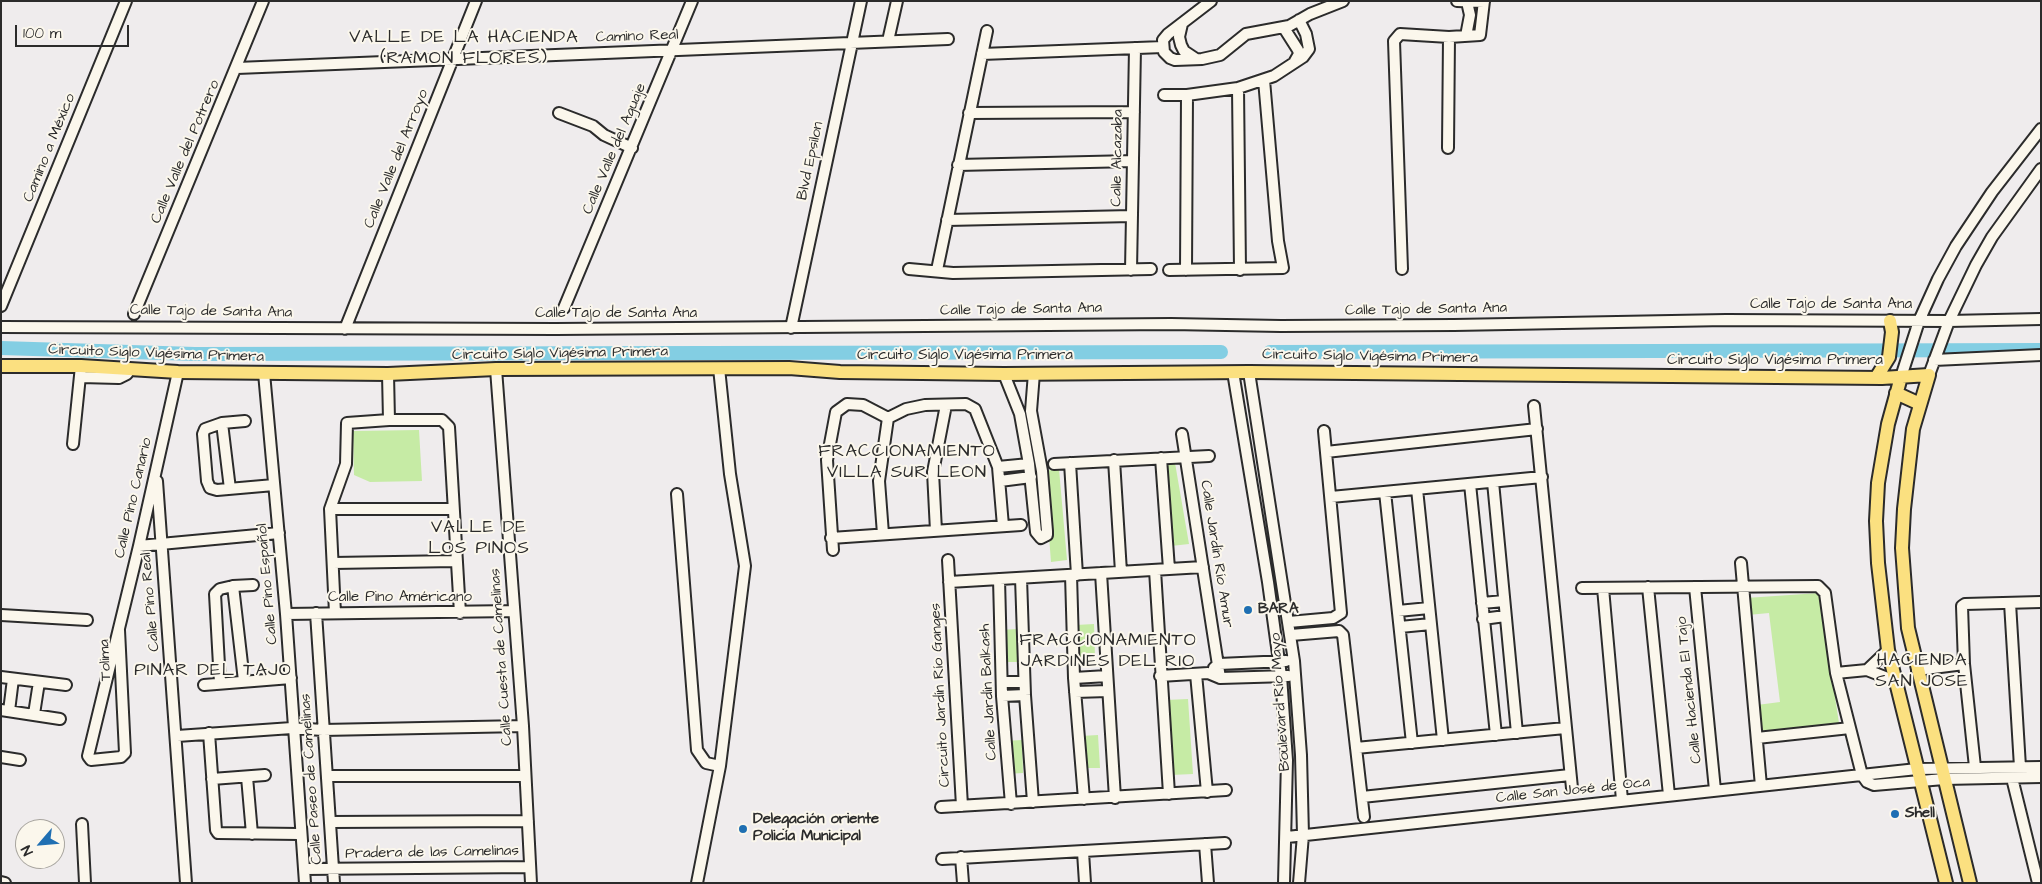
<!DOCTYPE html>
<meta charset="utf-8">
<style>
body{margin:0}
#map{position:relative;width:2042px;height:884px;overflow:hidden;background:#efeced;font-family:"Architects Daughter",sans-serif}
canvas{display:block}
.frame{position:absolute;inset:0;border:2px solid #2b2b2b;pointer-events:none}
.north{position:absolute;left:15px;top:819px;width:50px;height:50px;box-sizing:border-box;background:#fbf7ec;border:1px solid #a8a59f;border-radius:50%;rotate:243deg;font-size:14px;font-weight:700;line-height:20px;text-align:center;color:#2b2b2b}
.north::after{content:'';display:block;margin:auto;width:18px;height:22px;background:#1f6fb2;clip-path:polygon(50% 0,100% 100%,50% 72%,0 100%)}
.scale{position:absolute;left:15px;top:25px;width:114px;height:22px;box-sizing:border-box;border:2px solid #2b2b2b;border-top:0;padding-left:6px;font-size:15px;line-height:18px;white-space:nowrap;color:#2b2b2b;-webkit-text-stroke:4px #fbf7ec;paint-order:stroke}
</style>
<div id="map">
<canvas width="2042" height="884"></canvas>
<div class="frame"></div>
<div class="north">N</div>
<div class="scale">100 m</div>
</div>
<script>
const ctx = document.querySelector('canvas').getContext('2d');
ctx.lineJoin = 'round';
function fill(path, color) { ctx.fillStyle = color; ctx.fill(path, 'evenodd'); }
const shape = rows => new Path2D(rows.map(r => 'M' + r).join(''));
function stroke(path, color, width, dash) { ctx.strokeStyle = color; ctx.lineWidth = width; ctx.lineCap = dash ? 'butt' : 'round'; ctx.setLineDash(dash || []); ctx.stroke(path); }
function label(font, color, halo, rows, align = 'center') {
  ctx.font = font + ' "Architects Daughter",sans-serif'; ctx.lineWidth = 4; ctx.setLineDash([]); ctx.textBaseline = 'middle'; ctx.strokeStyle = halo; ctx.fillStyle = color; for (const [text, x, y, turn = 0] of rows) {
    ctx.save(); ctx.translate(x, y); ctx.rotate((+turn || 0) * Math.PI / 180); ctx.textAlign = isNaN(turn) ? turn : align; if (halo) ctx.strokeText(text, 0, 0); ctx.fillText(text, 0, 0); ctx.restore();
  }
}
fill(shape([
 [419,430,422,481,370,482,354,475,353,431],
 [1165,463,1175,463,1189,544,1171,546],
 [1059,469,1067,560,1051,562,1044,471],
 [1819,593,1839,723,1760,731,1757,705,1780,702,1769,613,1748,615,1746,598],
 [1094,624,1095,657,1078,657,1076,625],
 [1017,629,1018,662,1001,662,1000,630],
 [1188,699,1193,774,1171,775,1166,700],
 [1098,735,1100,768,1082,768,1081,736],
 [1022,740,1023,773,1006,774,1004,741]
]), '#c6eba5');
stroke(shape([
 [1,348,195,354,1221,352],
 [1270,352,2041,350]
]), '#83cee3', 14);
const minor = shape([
 [1211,1,1168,34,1163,40,1164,52,1170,58,1175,60,1202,59,1220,55,1246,34,1289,26,1310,14,1343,1],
 [1457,1,1484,2],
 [1182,24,1179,37,1181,45,1184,51,1196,59],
 [1284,28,1298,50,1299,54,1295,61],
 [1466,36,1470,15,1467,2],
 [888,41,897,1],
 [982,54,1163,47],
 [237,68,948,39],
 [1238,88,1240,270],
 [1164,95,1187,95,1238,88,1274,76,1303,57,1309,49,1306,34,1299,20],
 [559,113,593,126,604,135,632,148],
 [969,113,1134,112],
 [1448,148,1449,37],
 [958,165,1133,161],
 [947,220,1132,216],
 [909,269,953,273,1151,269],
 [1402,269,1394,41,1400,34,1449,37,1480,35,1484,1],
 [937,270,987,31],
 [1131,270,1135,48],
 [1169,270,1283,268,1278,241,1264,80],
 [1186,270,1187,95],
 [1,306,126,1],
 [564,308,692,1],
 [134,314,263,1],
 [1,327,556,329,1171,324,1281,326,1454,325,1726,320,1949,321,2041,319],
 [791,328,861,1],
 [345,329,476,1],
 [1934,360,2041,355],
 [496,369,523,726,531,883],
 [1233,372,1268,582,1281,676,1287,760,1284,883],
 [1249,372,1294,661,1301,755,1303,835,1299,883],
 [264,373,286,614,305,883],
 [388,374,389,420],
 [1004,374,1020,414,1029,464,1036,532,1041,538,1047,535,1047,531,1042,471,1031,411,1034,373],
 [1929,375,1949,321,1976,265,1992,237,2041,169],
 [81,377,119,378,127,374,130,369],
 [1901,377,1919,321,1938,279,1956,246,1992,192,2041,129],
 [1534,406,1572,788],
 [245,421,222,423,205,429,203,434,207,481,210,488,217,490,274,485],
 [222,423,230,489],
 [1182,434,1220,678],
 [73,444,81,366],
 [1326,452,1537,429],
 [1161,458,1169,569],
 [1114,460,1121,572],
 [1070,463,1077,575],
 [1054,464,1209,456],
 [998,467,1029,464],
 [157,481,186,883],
 [1000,481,1031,477],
 [1493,482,1517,733],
 [1470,484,1496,735],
 [1417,489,1443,740],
 [1385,492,1412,743],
 [677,494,697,750,706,763,720,766],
 [1331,497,1542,477],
 [330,509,453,509],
 [936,531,933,472,946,405],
 [883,534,879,481,888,418],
 [831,538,1021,525],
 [139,546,279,533],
 [833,550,827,460,836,412,847,404,863,405,888,418,906,409,925,405,966,404,975,409,998,467,1003,526],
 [948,560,962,806],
 [333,563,456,561],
 [1741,563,1761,786],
 [1155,570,1169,794],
 [1101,573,1115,798],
 [1071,575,1074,678,1084,799],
 [1021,578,1025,695,1033,802],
 [999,579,1002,696,1011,804],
 [949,582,1203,567],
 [233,586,244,681],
 [1648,587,1669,795],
 [1695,587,1715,790],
 [1582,588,1818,586,1825,593,1836,673,1862,775,1867,782,1874,785,1944,779,2041,777],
 [1603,588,1622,800],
 [1482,603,1504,601],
 [2010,603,2020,767],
 [1398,611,1429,608],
 [316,613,334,883],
 [335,613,330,509,346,464,347,423,389,420,442,420,449,427,460,613],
 [286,614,514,611],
 [1,615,87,620],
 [1483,619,1505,616],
 [1289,622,1333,618,1341,613,1324,431],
 [1400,627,1431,624],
 [119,630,125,753,121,757,91,760,88,756,139,546,178,372],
 [1291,635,1339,631,1343,635,1364,817],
 [1214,668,1219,664,1286,661],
 [1867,670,1888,650],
 [1917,670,1964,664],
 [1836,673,1867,670,1895,681],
 [1196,674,1207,792],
 [1160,676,1208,673,1220,678,1288,676],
 [1,677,66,685],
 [1074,678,1107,676],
 [1002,682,1024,682],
 [220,683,215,594,220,589,233,586,253,585],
 [204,685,291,678],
 [1075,692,1108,691],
 [1002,696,1025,695],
 [1,710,60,719],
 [9,711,13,679],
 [34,714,39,682],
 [209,733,216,830,218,833,299,834],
 [177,736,292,728,323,730,523,726],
 [1757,738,1850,728],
 [1356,748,1565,728],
 [1,757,20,760],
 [1975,767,1964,664,1962,606,1965,604,2041,602],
 [328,776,525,776],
 [247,777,252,834],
 [2012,778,2038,883],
 [212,779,265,775],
 [1362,797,1570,775],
 [941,807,1226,790],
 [330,822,528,821],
 [82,824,85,883],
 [1287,837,1917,769,2041,767],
 [1205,844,1208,883],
 [1083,852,1085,883],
 [961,857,963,883],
 [942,859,1225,843],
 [304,869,530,867],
 [1,882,5,883],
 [697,883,720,766,745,566,730,474,719,368]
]);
const major = shape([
 [1,366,81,366,178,372,388,374,496,369,789,368,840,372,1004,374,1249,372,1882,378,1929,375,1913,429,1904,509,1902,548,1908,628,1970,883],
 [1901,377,1888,424,1878,483,1876,521,1878,563,1888,650,1946,883],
 [1876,378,1889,357,1892,332,1890,321],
 [1896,393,1920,404]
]);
stroke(minor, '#2b2b2b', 14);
stroke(major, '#2b2b2b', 16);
stroke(minor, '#fbf7ec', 10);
stroke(major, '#fbe080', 12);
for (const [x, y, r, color] of [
 [1248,610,5,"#1f6fb2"],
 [1895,814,5,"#1f6fb2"],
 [743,829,5,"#1f6fb2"]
]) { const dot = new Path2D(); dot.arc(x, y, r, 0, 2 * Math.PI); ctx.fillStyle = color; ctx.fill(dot); stroke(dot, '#fbf7ec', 2); }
label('15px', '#2b2b2b', '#fbf7ec', [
 ["Camino Real",637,37,-2],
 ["Camino a México",50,148,-68],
 ["Calle Valle del Aguaje",615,149,-67],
 ["Calle Valle del Potrero",186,152,-67],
 ["Calle Alcazaba",1118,158,-89],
 ["Calle Valle del Arroyo",397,159,-68],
 ["Blvd Epsilon",811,161,-78],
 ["Calle Tajo de Santa Ana",1831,305],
 ["Calle Tajo de Santa Ana",1021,310,-1],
 ["Calle Tajo de Santa Ana",1426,310,-1],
 ["Calle Tajo de Santa Ana",211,312,1],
 ["Calle Tajo de Santa Ana",616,314],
 ["Circuito Siglo Vigésima Primera",156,354,2],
 ["Circuito Siglo Vigésima Primera",560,354,-1],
 ["Circuito Siglo Vigésima Primera",965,356],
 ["Circuito Siglo Vigésima Primera",1370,357,1],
 ["Circuito Siglo Vigésima Primera",1775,361],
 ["Calle Pino Canario",134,498,-77],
 ["Calle Jardín Río Amur",1216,554,81],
 ["Calle Pino Español",268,584,-95],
 ["Calle Pino Américano",400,598],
 ["Calle Pino Real",151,602,-95],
 ["Calle Cuesta de Camelinas",502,657,-94],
 ["Tolima",106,660,-93],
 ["Calle Hacienda El Tajo",1690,690,-96],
 ["Calle Jardín Balkash",989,692,-93],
 ["Circuito Jardín Río Ganges",941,695,-93],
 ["Boulevard Río Mayo",1281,702,-94],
 ["Calle Paseo de Camelinas",312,779,-94],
 ["Calle San José de Oca",1573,791,-6],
 ["Pradera de las Camelinas",432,853,-1]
]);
label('bold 15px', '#2b2b2b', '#fbf7ec', [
 ["BARA",1258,610],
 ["Shell",1905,814],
 ["Delegación oriente",753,820],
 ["Policía Municipal",753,837]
], 'left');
ctx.letterSpacing = '1px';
label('18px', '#2b2b2b', '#fbf7ec', [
 ["VALLE DE LA HACIENDA",464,38],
 ["(RAMON FLORES)",464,59],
 ["FRACCIONAMIENTO",907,452],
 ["VILLA SUR LEON",907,473],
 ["VALLE DE",479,528],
 ["LOS PINOS",479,549],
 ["FRACCIONAMIENTO",1108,641],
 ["JARDINES DEL RIO",1108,662],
 ["HACIENDA",1922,661],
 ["SAN JOSE",1922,682],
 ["PINAR DEL TAJO",213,671]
]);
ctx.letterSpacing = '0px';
</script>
